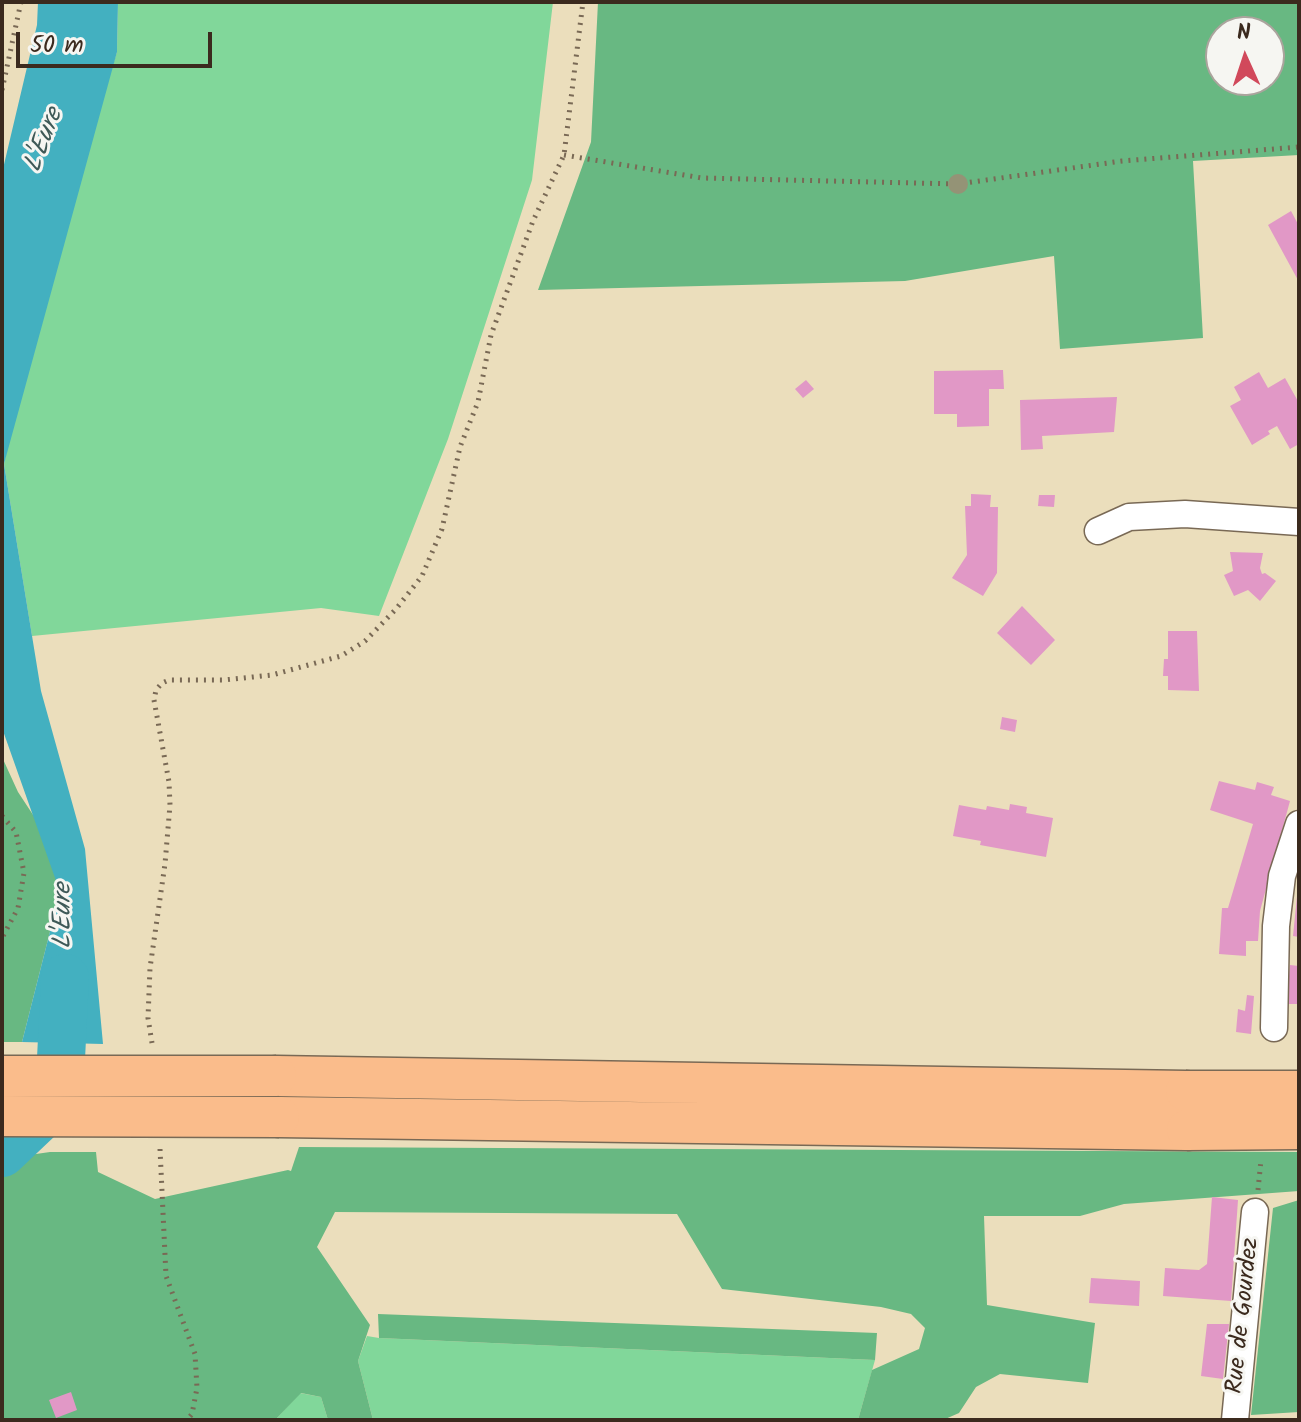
<!DOCTYPE html>
<style>
body{margin:0}
#map{position:relative;width:1301px;height:1422px;overflow:hidden;background:#ebdebc;font-family:Kalam,sans-serif}
canvas{display:block}
.frame{position:absolute;inset:0;border:4px solid #3b2a1e;pointer-events:none}
.north{position:absolute;left:1205px;top:16px;width:80px;height:80px;box-sizing:border-box;background:#f6f6f2;border:2px solid #aba49d;border-radius:50%;rotate:357deg;font-size:22px;font-weight:700;line-height:32px;text-align:center;color:#3b2a1e}
.north::after{content:'';display:block;margin:auto;width:28px;height:36px;background:#d1495b;clip-path:polygon(50% 0,100% 100%,50% 72%,0 100%)}
.scale{position:absolute;left:16px;top:32px;width:196px;height:36px;box-sizing:border-box;border:4px solid #3b2a1e;border-top:0;padding-left:10px;font-size:24px;line-height:28px;white-space:nowrap;color:#3b2a1e;-webkit-text-stroke:6px #f6f6f2;paint-order:stroke}
</style>
<div id="map">
<canvas width="1301" height="1422"></canvas>
<div class="frame"></div>
<div class="north">N</div>
<div class="scale">50 m</div>
</div>
<script>
const ctx = document.querySelector('canvas').getContext('2d');
ctx.lineJoin = 'round';
function fill(path, color) { ctx.fillStyle = color; ctx.fill(path, 'evenodd'); }
const shape = rows => new Path2D(rows.map(r => 'M' + r).join(''));
function stroke(path, color, width, dash) { ctx.strokeStyle = color; ctx.lineWidth = width; ctx.lineCap = dash ? 'butt' : 'round'; ctx.setLineDash(dash || []); ctx.stroke(path); }
function label(font, color, halo, rows, align = 'center') {
  ctx.font = font + ' Kalam,sans-serif'; ctx.lineWidth = 6; ctx.setLineDash([]); ctx.textBaseline = 'middle'; ctx.strokeStyle = halo; ctx.fillStyle = color; for (const [text, x, y, turn = 0] of rows) {
    ctx.save(); ctx.translate(x, y); ctx.rotate((+turn || 0) * Math.PI / 180); ctx.textAlign = isNaN(turn) ? turn : align; if (halo) ctx.strokeText(text, 0, 0); ctx.fillText(text, 0, 0); ctx.restore();
  }
}
fill(shape([
 [118,2,553,2,532,180,448,439,379,616,321,608,32,636,4,464,41,285,117,52],
 [367,1336,379,1338,875,1360,858,1420,373,1420,358,1361],
 [300,1393,321,1397,328,1420,275,1420]
]), '#81d79a');
fill(shape([
 [598,2,1299,2,1299,155,1193,161,1203,338,1060,349,1054,256,905,281,538,290,591,142],
 [1221,32,1269,32,1269,80,1221,80],
 [2,757,18,792,43,830,60,892,22,1042,2,1042],
 [299,1147,1299,1152,1299,1191,1124,1204,1080,1216,984,1216,987,1305,1095,1323,1088,1383,1000,1374,976,1387,959,1413,943,1420,858,1420,872,1370,919,1349,925,1328,911,1314,881,1307,722,1289,677,1214,335,1212,317,1247,370,1325,358,1361,373,1420,328,1420,321,1397,301,1393,275,1420,2,1420,2,1168,15,1157,50,1152,96,1152,98,1172,155,1199,288,1170,291,1171],
 [1299,1200,1299,1412,1251,1415,1273,1208],
 [378,1314,877,1333,875,1360,379,1338]
]), '#68b882');
fill(shape([
 [38,2,118,2,117,52,4,464,41,691,85,849,103,1044,22,1042,60,892,2,728,2,173,37,25]
]), '#43b0c0');
stroke(shape([
 [2,1153,59,1099,65,978]
]), '#43b0c0', 48);
fill(shape([
 [1291,211,1299,226,1299,282,1268,225],
 [1003,370,1004,389,989,389,989,426,957,427,957,414,934,414,934,371],
 [1259,372,1268,388,1285,378,1299,403,1299,444,1290,449,1277,426,1268,431,1270,434,1252,445,1230,406,1241,400,1234,387],
 [806,380,814,389,803,398,795,389],
 [1117,397,1114,432,1042,436,1043,449,1021,450,1020,400],
 [971,494,991,495,990,507,998,507,997,573,983,596,952,578,967,555,965,506,971,506],
 [1039,495,1055,495,1054,507,1038,506],
 [1230,552,1263,553,1260,568,1262,574,1265,573,1276,581,1260,601,1248,590,1234,596,1224,575,1233,571],
 [1022,606,1055,640,1031,665,997,633],
 [1168,631,1197,631,1199,691,1168,690,1168,676,1163,676,1164,659,1168,659],
 [1002,717,1017,720,1015,732,1000,729],
 [1219,781,1255,790,1257,782,1274,787,1271,795,1290,801,1260,911,1258,941,1246,941,1246,956,1219,954,1222,908,1228,908,1253,824,1210,810],
 [1010,804,1027,807,1026,813,1053,818,1046,857,980,845,981,841,953,836,959,805,986,810,987,806,1009,810],
 [1297,896,1299,896,1299,937,1293,936],
 [1290,965,1299,966,1299,1004,1286,1004],
 [1247,995,1254,996,1251,1034,1236,1032,1238,1009,1245,1011],
 [1212,1197,1238,1200,1231,1301,1163,1296,1165,1268,1199,1270,1207,1264],
 [1091,1278,1140,1281,1139,1306,1089,1303],
 [1207,1324,1229,1324,1223,1379,1201,1376],
 [71,1392,77,1410,56,1418,49,1400]
]), '#e198c6');
const street = shape([
 [1098,531,1129,517,1185,514,1299,522],
 [1274,1028,1276,926,1282,876,1299,824],
 [1235,1420,1255,1212]
]);
const primary = shape([
 [276,1076,1186,1091],
 [279,1117,1187,1130]
]);
stroke(street, '#796955', 29);
stroke(primary, '#796955', 43);
stroke(shape([
 [2,90,21,2],
 [564,155,702,178,958,184,1122,161,1299,147],
 [2,816,16,832,24,873,18,908,2,938],
 [152,1043,148,1018,150,968,165,864,170,805,169,782,154,700,156,690,162,683,169,680,224,680,272,675,341,656,365,641,396,609,422,576,442,529,460,447,478,402,491,335,533,221,564,155,583,2],
 [160,1149,166,1276,195,1354,197,1388,192,1414,187,1420],
 [1258,1190,1261,1160]
]), '#796955', 5, [2, 6]);
stroke(street, '#fff', 26);
stroke(primary, '#fabc8b', 40);
const primaryBridge = shape([
 [2,1076,276,1076],
 [1186,1091,1299,1091],
 [2,1116,279,1117],
 [1187,1130,1299,1129]
]);
stroke(primaryBridge, '#796955', 43, []);
stroke(primaryBridge, '#fabc8b', 40);
ctx.fillStyle = '#949376';
for (const [x, y] of [
 [958,184]
]) { ctx.beginPath(); ctx.arc(x, y, 10, 0, 2 * Math.PI); ctx.fill(); }
label('24px', '#3b2a1e', '#f6f6f2', [
 ["Rue de Gourdez",1245,1316,-84]
]);
label('italic 26px', '#3e5957', '#f6f6f2', [
 ["L'Eure",46,141,-69],
 ["L'Eure",66,916,-90]
]);
</script>
